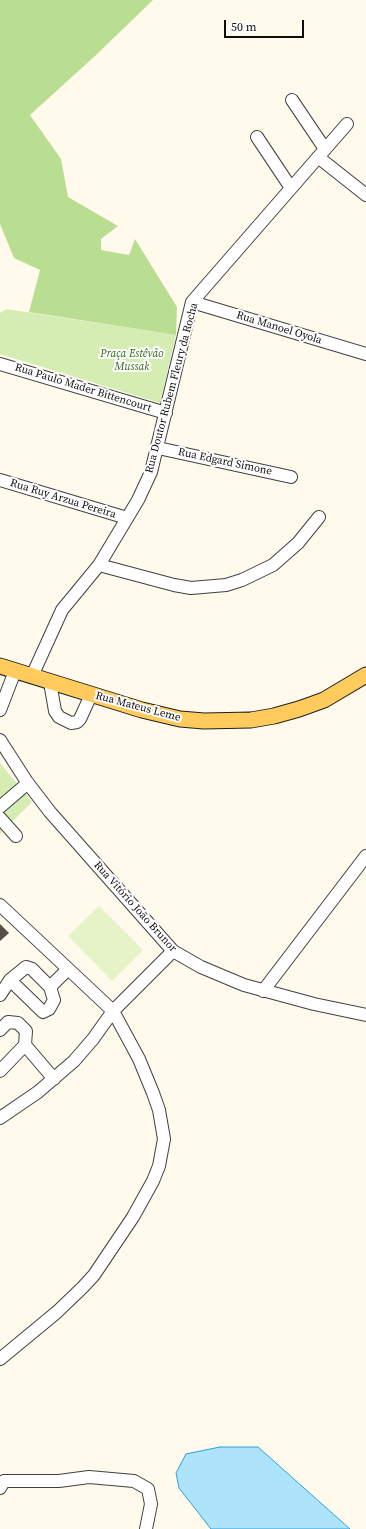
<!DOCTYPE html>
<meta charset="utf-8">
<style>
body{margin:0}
#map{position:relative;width:366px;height:1529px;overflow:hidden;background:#fffaec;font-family:"Source Serif 4",serif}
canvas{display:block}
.scale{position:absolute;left:224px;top:20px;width:80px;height:18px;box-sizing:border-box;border:2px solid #0d0d0d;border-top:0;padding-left:5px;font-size:12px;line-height:14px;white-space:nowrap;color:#0d0d0d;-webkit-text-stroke:3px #fff;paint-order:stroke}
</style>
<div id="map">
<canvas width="366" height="1529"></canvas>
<div class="scale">50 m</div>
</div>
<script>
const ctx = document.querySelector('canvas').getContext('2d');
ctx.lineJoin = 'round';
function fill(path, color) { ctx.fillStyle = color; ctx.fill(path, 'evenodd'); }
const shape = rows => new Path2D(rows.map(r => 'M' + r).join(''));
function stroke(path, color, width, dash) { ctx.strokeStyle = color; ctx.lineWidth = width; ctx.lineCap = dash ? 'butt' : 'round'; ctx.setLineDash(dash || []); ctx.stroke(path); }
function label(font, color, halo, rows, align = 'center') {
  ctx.font = font + ' "Source Serif 4",serif'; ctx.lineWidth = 4; ctx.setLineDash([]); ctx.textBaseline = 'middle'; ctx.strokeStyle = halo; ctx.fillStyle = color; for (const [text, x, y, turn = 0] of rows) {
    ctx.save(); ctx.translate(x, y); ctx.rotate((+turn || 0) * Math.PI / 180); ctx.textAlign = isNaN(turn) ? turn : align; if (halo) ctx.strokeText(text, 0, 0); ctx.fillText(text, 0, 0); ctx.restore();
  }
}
fill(shape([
 [6,309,176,335,160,403,0,354,0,313],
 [0,763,32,802,0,834]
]), '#d5ecb3');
fill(shape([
 [0,0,153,0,95,56,30,115,61,159,68,197,118,226,101,239,101,250,129,255,135,239,177,307,176,335,29,312,40,270,14,258,0,224]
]), '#bade91');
fill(shape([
 [99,906,143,950,112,981,68,936]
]), '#e6f3c6');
const water = shape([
 [220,1447,258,1447,350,1529,211,1529,179,1488,176,1473,186,1454,220,1447]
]);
fill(water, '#ade3fb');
stroke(water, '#2ea0d7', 1);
fill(shape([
 [0,924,9,933,0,941]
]), '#564d48');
const minor = shape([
 [292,100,325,149],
 [257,137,291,188],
 [318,157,366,195],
 [192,302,366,354],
 [0,364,166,413],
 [158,448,291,477],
 [0,480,127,518],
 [99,565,174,585,191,588,226,585,242,580,273,565,298,543,319,517],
 [32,676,62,610,99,565,138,500,151,472,192,302,347,124],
 [50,682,55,711,59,717,71,723,77,722,80,719,91,695],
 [0,710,15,671],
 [0,740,27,782,50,812,173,951,201,967,244,985,314,1004,366,1015],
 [0,807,28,783],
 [0,818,16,836],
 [0,905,113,1011,139,1059,153,1093,159,1110,164,1139,159,1166,153,1181,133,1217,94,1275,83,1287,57,1312,0,1359],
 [10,980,43,1012,49,1009,54,1000,50,987],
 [263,991,366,856],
 [0,995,10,980,26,967,32,969,50,987,68,969],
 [0,1030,8,1022,18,1023,26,1031,25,1045,0,1071],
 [25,1045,54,1079],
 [0,1118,38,1092,74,1061,93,1039,113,1011,173,951],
 [0,1488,4,1481,59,1481,89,1477,134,1481,148,1489,151,1504,146,1529]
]);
const major = shape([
 [0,666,142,710,180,719,204,721,251,720,274,716,299,709,324,700,366,675]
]);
stroke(minor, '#404040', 14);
stroke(major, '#1e1e1e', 17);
stroke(minor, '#fff', 12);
stroke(major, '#ffcb5c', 15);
label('11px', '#0d0d0d', '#fff', [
 ["Rua Manoel Oyola",279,328,17],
 ["Rua Paulo Mader Bittencourt",83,388,17],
 ["Rua Doutor Rubem Fleury da Rocha",172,388,-75],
 ["Rua Edgard Simone",225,462,12],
 ["Rua Ruy Arzua Pereira",63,499,17],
 ["Rua Mateus Leme",138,707,15],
 ["Rua Vitório João Brunor",135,907,48]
]);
label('italic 11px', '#2f6918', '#fff', [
 ["Praça Estêvão",132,354],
 ["Mussak",132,367]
]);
</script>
